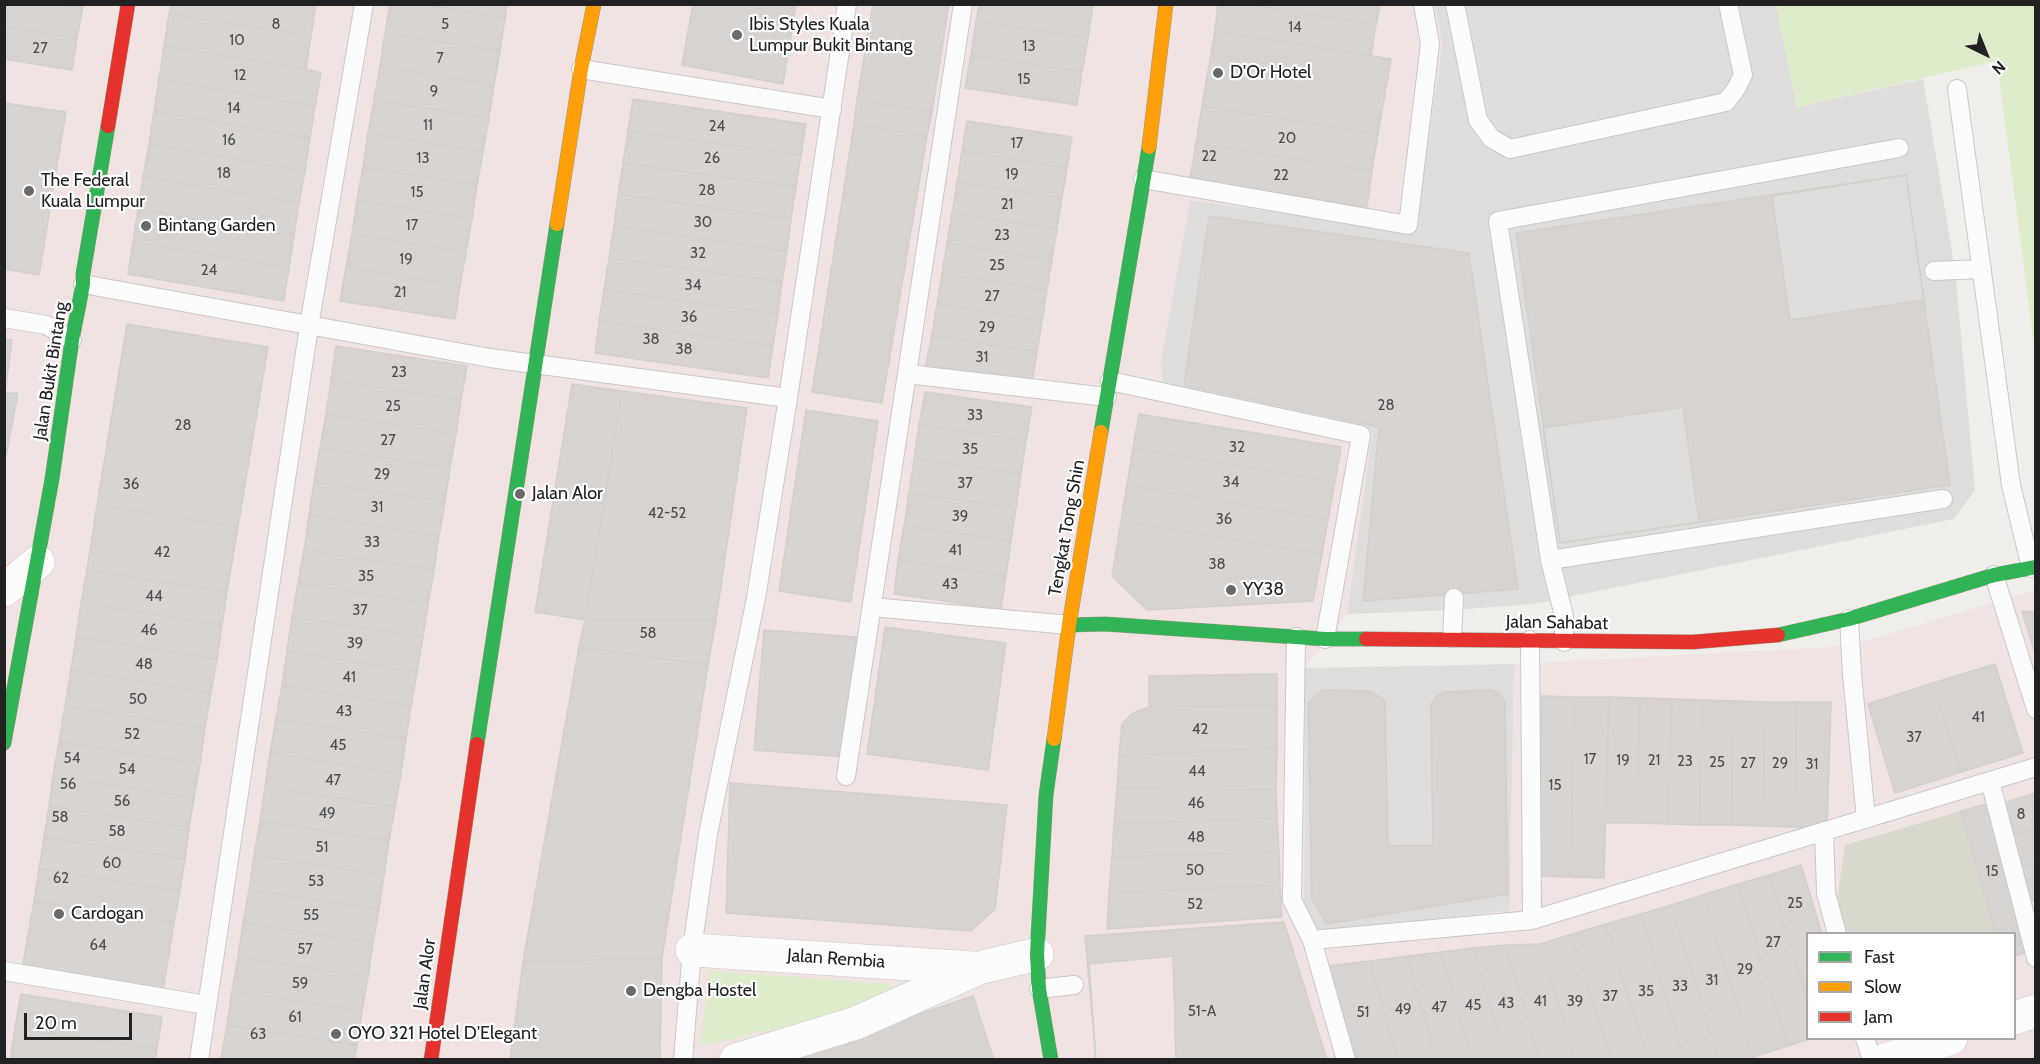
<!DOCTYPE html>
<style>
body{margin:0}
#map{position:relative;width:2040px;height:1064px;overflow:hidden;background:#f0eeeb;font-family:Cabin,sans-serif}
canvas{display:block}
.frame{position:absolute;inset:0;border:6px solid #222;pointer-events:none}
.legend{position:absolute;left:1806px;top:932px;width:210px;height:108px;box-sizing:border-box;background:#fff;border:2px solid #a7a7a7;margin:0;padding:8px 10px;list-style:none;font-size:18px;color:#222}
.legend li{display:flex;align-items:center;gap:12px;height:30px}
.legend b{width:30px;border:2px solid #a7a7a7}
.north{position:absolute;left:1956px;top:24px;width:60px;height:60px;-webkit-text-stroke:4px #fff;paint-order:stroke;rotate:137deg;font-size:16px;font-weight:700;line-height:24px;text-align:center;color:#222}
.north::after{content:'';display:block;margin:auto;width:21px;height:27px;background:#222;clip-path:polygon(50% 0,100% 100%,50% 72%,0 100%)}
.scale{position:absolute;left:24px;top:1013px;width:108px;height:27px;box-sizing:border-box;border:3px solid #222;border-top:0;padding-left:8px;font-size:18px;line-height:21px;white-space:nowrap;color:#222;-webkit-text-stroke:4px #fff;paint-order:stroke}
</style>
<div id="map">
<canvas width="2040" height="1064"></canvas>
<div class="frame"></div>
<ul class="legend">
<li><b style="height:8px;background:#30b455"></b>Fast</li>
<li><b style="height:8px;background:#ff9f0a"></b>Slow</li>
<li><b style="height:8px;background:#e5322d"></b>Jam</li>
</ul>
<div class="north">N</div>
<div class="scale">20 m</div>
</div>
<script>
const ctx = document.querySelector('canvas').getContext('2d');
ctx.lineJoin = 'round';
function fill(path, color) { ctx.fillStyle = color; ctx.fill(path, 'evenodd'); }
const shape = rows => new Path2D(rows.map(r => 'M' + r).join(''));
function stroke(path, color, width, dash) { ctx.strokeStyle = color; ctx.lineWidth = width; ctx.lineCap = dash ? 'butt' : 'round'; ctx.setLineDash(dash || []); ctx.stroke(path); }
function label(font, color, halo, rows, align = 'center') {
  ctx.font = font + ' Cabin,sans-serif'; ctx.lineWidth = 4.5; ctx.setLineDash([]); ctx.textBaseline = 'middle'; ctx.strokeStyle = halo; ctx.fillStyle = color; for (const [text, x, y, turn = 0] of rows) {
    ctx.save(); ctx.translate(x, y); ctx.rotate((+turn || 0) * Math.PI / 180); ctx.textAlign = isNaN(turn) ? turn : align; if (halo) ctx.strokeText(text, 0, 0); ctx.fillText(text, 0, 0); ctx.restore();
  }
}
fill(shape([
 [1435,5,1776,5,1797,107,1923,79,1955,269,1975,490,1954,519,1534,604,1452,610,1347,614,1372,433,1162,382,1161,360,1190,200,1415,231,1442,45],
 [1514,664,1510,911,1319,932,1304,911,1305,668]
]), '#dfdedc');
fill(shape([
 [5,5,1435,5,1442,45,1415,231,1190,200,1161,360,1162,382,1372,433,1347,614,1305,668,1304,911,1319,932,1510,911,1514,664,1849,646,2035,590,2035,1059,5,1060],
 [1808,934,2014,934,2014,1038,1808,1038]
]), '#f1e3e1');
fill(shape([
 [1961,811,1996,933,1847,933,1837,900,1845,845]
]), '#d9d9cd');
fill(shape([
 [1776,5,2035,5,2035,353,1997,61,1797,107],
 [708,971,890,984,893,1001,701,1046]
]), '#ddeccb');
const building = shape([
 [4,4,83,6,77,38,4,27,4,4],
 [171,4,316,4,311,36,169,14,171,4],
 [390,4,422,4,505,18,500,51,385,33,390,4],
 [422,4,507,4,505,18,422,4],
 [693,4,796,4,783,84,682,65,693,4],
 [873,4,949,4,932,112,857,100,873,4],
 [979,4,1088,4,1093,5,1088,38,976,21,979,4],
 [1218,4,1247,4,1376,25,1371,56,1215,31,1218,4],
 [1247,4,1380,4,1376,25,1247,4],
 [169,14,311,36,306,69,164,46,169,14],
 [976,21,1088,38,1082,72,971,55,976,21],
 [4,27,77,38,72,70,4,59,4,27],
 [1215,31,1391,59,1378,134,1202,106,1215,31],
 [385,33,500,51,494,85,380,66,385,33],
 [164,46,306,69,321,73,315,106,159,79,164,46],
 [971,55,1082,72,1077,105,965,88,971,55],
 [380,66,494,85,489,118,374,100,380,66],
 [159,79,315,106,310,138,154,111,159,79],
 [633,99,806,124,801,155,628,131,633,99],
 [374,100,489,118,483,152,368,133,374,100],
 [857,100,932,112,927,136,854,124,857,100],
 [4,103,66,112,39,275,4,269,4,103],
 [1202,106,1378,134,1372,171,1196,143,1202,106],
 [154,111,310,138,305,171,149,144,154,111],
 [967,121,1072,137,1067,168,962,151,967,121],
 [854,124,927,136,882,403,812,392,854,124],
 [628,131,801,155,796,187,623,163,628,131],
 [368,133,483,152,477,185,363,167,368,133],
 [1196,143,1372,171,1367,207,1190,180,1196,143],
 [149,144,305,171,299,203,143,177,149,144],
 [962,151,1067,168,1062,198,957,182,962,151],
 [623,163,796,187,791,219,618,194,623,163],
 [363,167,477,185,472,219,357,200,363,167],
 [1906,175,1924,300,1790,320,1772,196,1906,175],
 [1906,175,1950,485,1560,543,1516,233,1906,175],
 [143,177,299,203,294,236,138,209,143,177],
 [957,182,1062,198,1057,229,952,213,957,182],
 [618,194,791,219,787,251,614,226,618,194],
 [357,200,472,219,466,252,352,234,357,200],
 [138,209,294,236,289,268,133,242,138,209],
 [952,213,1057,229,1052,260,947,243,952,213],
 [1209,216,1469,253,1518,589,1363,601,1379,427,1184,385,1209,216],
 [614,226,787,251,782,282,609,258,614,226],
 [352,234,466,252,460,286,346,267,352,234],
 [133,242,289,268,284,301,128,274,133,242],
 [947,243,1052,260,1047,290,942,273,947,243],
 [609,258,782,282,778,314,604,290,609,258],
 [346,267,460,286,455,319,340,301,346,267],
 [942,273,1047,290,1042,321,937,304,942,273],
 [604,290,778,314,773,346,599,321,604,290],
 [937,304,1042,321,1037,352,932,335,937,304],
 [599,321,773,346,768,378,595,353,599,321],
 [127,324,268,347,238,527,97,505,127,324],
 [932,335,1037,352,1032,382,926,365,932,335],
 [4,339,12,340,5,393,4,393,4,339],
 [336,346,467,366,461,400,331,380,336,346],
 [331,380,461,400,456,434,326,414,331,380],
 [572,384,622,391,585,620,535,612,572,384],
 [622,391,747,408,716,620,585,620,622,391],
 [925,392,1032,407,1026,441,919,425,925,392],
 [4,393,18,393,6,456,4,456,4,393],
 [1683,407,1699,522,1560,543,1543,428,1683,407],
 [806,410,878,421,851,602,779,591,806,410],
 [326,414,456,434,450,468,320,448,326,414],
 [1139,414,1341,447,1335,482,1133,448,1139,414],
 [919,425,1026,441,1021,474,914,459,919,425],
 [320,448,450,468,445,502,314,482,320,448],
 [1133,448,1335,482,1328,519,1127,485,1133,448],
 [914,459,1021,474,1016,508,909,493,914,459],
 [314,482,445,502,439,536,309,515,314,482],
 [1127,485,1328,519,1322,554,1121,521,1127,485],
 [909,493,1016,508,1011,541,904,526,909,493],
 [97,505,238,527,227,592,87,570,97,505],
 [309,515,439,536,434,570,304,550,309,515],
 [1121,521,1322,554,1313,601,1147,610,1112,576,1121,521],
 [904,526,1011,541,1006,576,898,560,904,526],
 [304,550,434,570,428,604,298,583,304,550],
 [898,560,1006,576,1001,609,894,594,898,560],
 [87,570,227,592,222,625,81,603,87,570],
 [298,583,428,604,423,637,292,617,298,583],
 [81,603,222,625,217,659,76,637,81,603],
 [2022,611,2036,612,2036,657,2022,611],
 [292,617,423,637,417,672,287,651,292,617],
 [585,620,716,620,708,665,579,647,585,620],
 [885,627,1006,643,988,770,867,754,885,627],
 [764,630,856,637,846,757,754,750,764,630],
 [76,637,217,659,211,693,71,670,76,637],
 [579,647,708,665,662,958,523,962,579,647],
 [287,651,417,672,411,706,282,685,287,651],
 [1995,664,2023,753,1961,772,1933,683,1995,664],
 [71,670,211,693,205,728,65,706,71,670],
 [1277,674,1277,705,1149,707,1149,676,1277,674],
 [1933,683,1961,772,1895,793,1868,704,1933,683],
 [282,685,411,706,406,739,276,719,282,685],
 [1323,690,1371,691,1385,701,1388,846,1433,845,1431,704,1436,697,1443,692,1491,690,1499,694,1505,702,1508,894,1327,924,1312,899,1308,703,1323,690],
 [1541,696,1575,697,1570,877,1536,876,1541,696],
 [1575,697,1609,697,1604,878,1570,877,1575,697],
 [1609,697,1640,698,1637,823,1605,823,1609,697],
 [1640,698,1672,699,1668,824,1637,823,1640,698],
 [1672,699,1703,700,1699,825,1668,824,1672,699],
 [1703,700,1734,701,1731,825,1699,825,1703,700],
 [1734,701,1766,702,1762,826,1731,825,1734,701],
 [1766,702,1797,702,1794,827,1762,826,1766,702],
 [1797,702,1831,702,1827,828,1794,827,1797,702],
 [1277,705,1277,748,1119,756,1122,724,1133,713,1149,707,1277,705],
 [65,706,205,728,200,764,59,742,65,706],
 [276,719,406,739,401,774,270,753,276,719],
 [59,742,200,764,194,798,53,776,59,742],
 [1277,748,1276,790,1117,788,1119,756,1277,748],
 [270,753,401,774,395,807,265,787,270,753],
 [53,776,194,798,189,828,49,806,53,776],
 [730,783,1007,805,995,909,971,931,726,913,730,783],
 [265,787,395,807,389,841,260,821,265,787],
 [1117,788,1276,790,1277,818,1114,824,1117,788],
 [2036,793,2036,828,2012,835,2003,803,2036,793],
 [1987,804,2029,952,2014,956,2014,934,1996,934,1961,811,1987,804],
 [49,806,189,828,185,859,44,837,49,806],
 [1277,818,1279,852,1112,857,1114,824,1277,818],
 [260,821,389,841,384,875,254,855,260,821],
 [2036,828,2036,863,2022,867,2012,835,2036,828],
 [44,837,185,859,180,891,39,869,44,837],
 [1279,852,1280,885,1109,893,1112,857,1279,852],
 [254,855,384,875,379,909,249,890,254,855],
 [2036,863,2036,899,2032,901,2022,867,2036,863],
 [1801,865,1822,934,1808,934,1808,1001,1769,875,1801,865],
 [39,869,180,891,174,923,34,901,39,869],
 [1769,875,1808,1001,1808,1038,1812,1038,1788,1046,1738,884,1769,875],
 [1738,884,1788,1046,1753,1057,1703,895,1738,884],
 [1280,885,1282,917,1107,929,1109,893,1280,885],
 [249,890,379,909,373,943,243,923,249,890],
 [1703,895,1753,1057,1744,1060,1719,1060,1671,905,1703,895],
 [34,901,174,923,163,991,22,970,34,901],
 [1671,905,1719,1060,1685,1060,1641,914,1671,905],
 [1641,914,1685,1060,1648,1060,1606,924,1641,914],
 [1284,922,1327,1060,1096,1060,1085,936,1284,922],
 [243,923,373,943,368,977,238,957,243,923],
 [1606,924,1648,1060,1611,1060,1572,934,1606,924],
 [1572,934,1611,1060,1575,1060,1541,944,1572,934],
 [1541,944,1575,1060,1540,1060,1505,945,1541,944],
 [1505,945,1540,1060,1506,1060,1473,948,1505,945],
 [1473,948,1506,1060,1472,1060,1441,952,1473,948],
 [1441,952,1472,1060,1437,1060,1407,956,1441,952],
 [1173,956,1176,1060,1096,1060,1089,964,1173,956],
 [1407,956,1437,1060,1398,1060,1370,961,1407,956],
 [238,957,368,977,362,1011,232,991,238,957],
 [662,958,660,1060,510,1060,523,962,662,958],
 [1370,961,1398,1060,1355,1060,1327,966,1370,961],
 [232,991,362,1011,357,1045,227,1025,232,991],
 [21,994,162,1017,157,1049,15,1028,21,994],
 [973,996,994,1060,850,1060,844,1039,973,996],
 [227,1025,357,1045,354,1060,221,1059,227,1025],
 [15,1028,157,1049,155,1060,10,1060,15,1028],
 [844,1039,850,1060,781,1060,844,1039]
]);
fill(building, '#d7d4d2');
stroke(building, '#d3d0cc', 1.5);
const lane = shape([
 [1455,4,1478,120,1491,138,1510,149,1726,102,1736,89,1743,75,1728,4],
 [581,69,832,109],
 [1957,89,2011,485,2031,568],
 [1143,179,1408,225,1430,44,1423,4],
 [1934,271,1982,269],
 [83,284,490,358,788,398],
 [4,318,46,325,72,340],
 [907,374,1107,397],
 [1110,381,1361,435,1325,639],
 [1550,560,1943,499],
 [1994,575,2036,709],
 [872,607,1069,625],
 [1849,619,1852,674,1866,819],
 [1296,637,1292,900,1312,940,1346,1060],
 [1452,638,1454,598],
 [1530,640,1532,920],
 [1564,642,1564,616,1550,560,1498,221,1899,148],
 [846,776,963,4],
 [1990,781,2036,958],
 [1824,831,1826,893,1837,934],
 [1312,940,1532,920,2036,767],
 [4,971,206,1005],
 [1039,989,1074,985],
 [1865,1038,1872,1060],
 [199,1060,309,326,364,4],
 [683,1060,692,950,708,834,756,598,788,398,847,4]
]);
const street = shape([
 [4,590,38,562],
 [692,950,974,968],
 [2014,1018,2036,1011],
 [736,1060,856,1023,979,968,1037,954],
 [1886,1060,1951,1038]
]);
const fast = shape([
 [1101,432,1149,147],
 [1069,625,1105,624,1325,639,1366,639],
 [1778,635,1849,619,1994,575,2036,567],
 [4,743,52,479,72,340,83,284,83,274,108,126],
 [477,744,557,224],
 [1051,1060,1039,989,1037,954,1046,795,1054,739]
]);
const slow = shape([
 [1149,147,1166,4],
 [557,224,581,69,594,4],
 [1054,739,1069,625,1101,432]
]);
const jam = shape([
 [108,126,128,4],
 [1366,639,1693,642,1778,635],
 [431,1060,477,744]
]);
stroke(lane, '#c9c8c7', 20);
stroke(street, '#c9c8c7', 34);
stroke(fast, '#999a82', 15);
stroke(slow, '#999a82', 15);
stroke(jam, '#999a82', 15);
stroke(lane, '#fdfcfc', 18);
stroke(street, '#fdfcfc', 33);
stroke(fast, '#30b455', 14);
stroke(slow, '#ff9f0a', 14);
stroke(jam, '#e5322d', 14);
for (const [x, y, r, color] of [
 [737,35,6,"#6a6968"],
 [1218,73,6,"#6a6968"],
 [29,191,6,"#6a6968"],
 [146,226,6,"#6a6968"],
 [520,494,6,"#6a6968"],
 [1231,590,6,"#6a6968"],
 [59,914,6,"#6a6968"],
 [631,991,6,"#6a6968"],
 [336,1034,6,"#6a6968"]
]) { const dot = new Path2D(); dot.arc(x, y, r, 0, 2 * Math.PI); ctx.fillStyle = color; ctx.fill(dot); stroke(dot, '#fff', 2); }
label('15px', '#4f4e4e', null, [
 ["8",276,25],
 ["5",445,25],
 ["14",1295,28],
 ["10",237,41],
 ["13",1029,47],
 ["27",40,49],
 ["7",440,59],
 ["12",240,76],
 ["15",1024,80],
 ["9",434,92],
 ["14",234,109],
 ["11",428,126],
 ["24",717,127],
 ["20",1287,139],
 ["16",229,141],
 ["17",1017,144],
 ["22",1209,157],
 ["13",423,159],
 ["26",712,159],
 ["18",224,174],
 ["19",1012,175],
 ["22",1281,176],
 ["28",707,191],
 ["15",417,193],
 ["21",1007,205],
 ["30",703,223],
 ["17",412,226],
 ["23",1002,236],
 ["32",698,254],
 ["19",406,260],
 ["25",997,266],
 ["24",209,271],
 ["34",693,286],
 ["21",400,293],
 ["27",992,297],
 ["36",689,318],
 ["29",987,328],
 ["38",651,340],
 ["38",684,350],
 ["31",982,358],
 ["23",399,373],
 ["28",1386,406],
 ["25",393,407],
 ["33",975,416],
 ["28",183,426],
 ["27",388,441],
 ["32",1237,448],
 ["35",970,450],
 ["29",382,475],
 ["34",1231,483],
 ["37",965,484],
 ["36",131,485],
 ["31",377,508],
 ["42-52",667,514],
 ["39",960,517],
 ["36",1224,520],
 ["33",372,543],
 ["41",955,551],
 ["42",162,553],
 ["38",1217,565],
 ["35",366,577],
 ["43",950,585],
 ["44",154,597],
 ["37",360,611],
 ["46",149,631],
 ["58",648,634],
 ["39",355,644],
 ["48",144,665],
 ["41",349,678],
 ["50",138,700],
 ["43",344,712],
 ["41",1978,718],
 ["42",1200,730],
 ["52",132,735],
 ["37",1914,738],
 ["45",338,746],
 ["54",72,759],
 ["17",1590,760],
 ["19",1623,761],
 ["21",1654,761],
 ["23",1685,762],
 ["25",1717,763],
 ["27",1748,764],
 ["29",1780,764],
 ["31",1812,765],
 ["54",127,770],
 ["44",1197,772],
 ["47",333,781],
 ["56",68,785],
 ["15",1555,786],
 ["56",122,802],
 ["46",1196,804],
 ["49",327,814],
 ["8",2021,815],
 ["58",60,818],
 ["58",117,832],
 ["48",1196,838],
 ["51",322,848],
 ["60",112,864],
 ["50",1195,871],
 ["15",1992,872],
 ["62",61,879],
 ["53",316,882],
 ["25",1795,904],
 ["52",1195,905],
 ["55",311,916],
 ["27",1773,943],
 ["64",98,946],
 ["57",305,950],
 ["29",1745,970],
 ["31",1712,981],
 ["59",300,984],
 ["33",1680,987],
 ["35",1646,992],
 ["37",1610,997],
 ["41",1540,1002],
 ["39",1575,1002],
 ["43",1506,1004],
 ["45",1473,1006],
 ["47",1439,1008],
 ["49",1403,1010],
 ["51-A",1202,1012],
 ["51",1363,1013],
 ["61",295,1018],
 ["63",258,1035]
]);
label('18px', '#222', '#fff', [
 ["Ibis Styles Kuala",749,25],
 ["Lumpur Bukit Bintang",749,46],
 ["D'Or Hotel",1230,73],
 ["The Federal",41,181],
 ["Kuala Lumpur",41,202],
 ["Bintang Garden",158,226],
 ["Jalan Alor",532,494],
 ["YY38",1243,590],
 ["Cardogan",71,914],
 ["Dengba Hostel",643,991],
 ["OYO 321 Hotel D'Elegant",348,1034]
], 'left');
label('18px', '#222', '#fff', [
 ["Jalan Bukit Bintang",51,371,-81],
 ["Tengkat Tong Shin",1067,528,-80],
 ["Jalan Sahabat",1557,623,1],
 ["Jalan Rembia",836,959,4],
 ["Jalan Alor",425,974,-82]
]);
</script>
